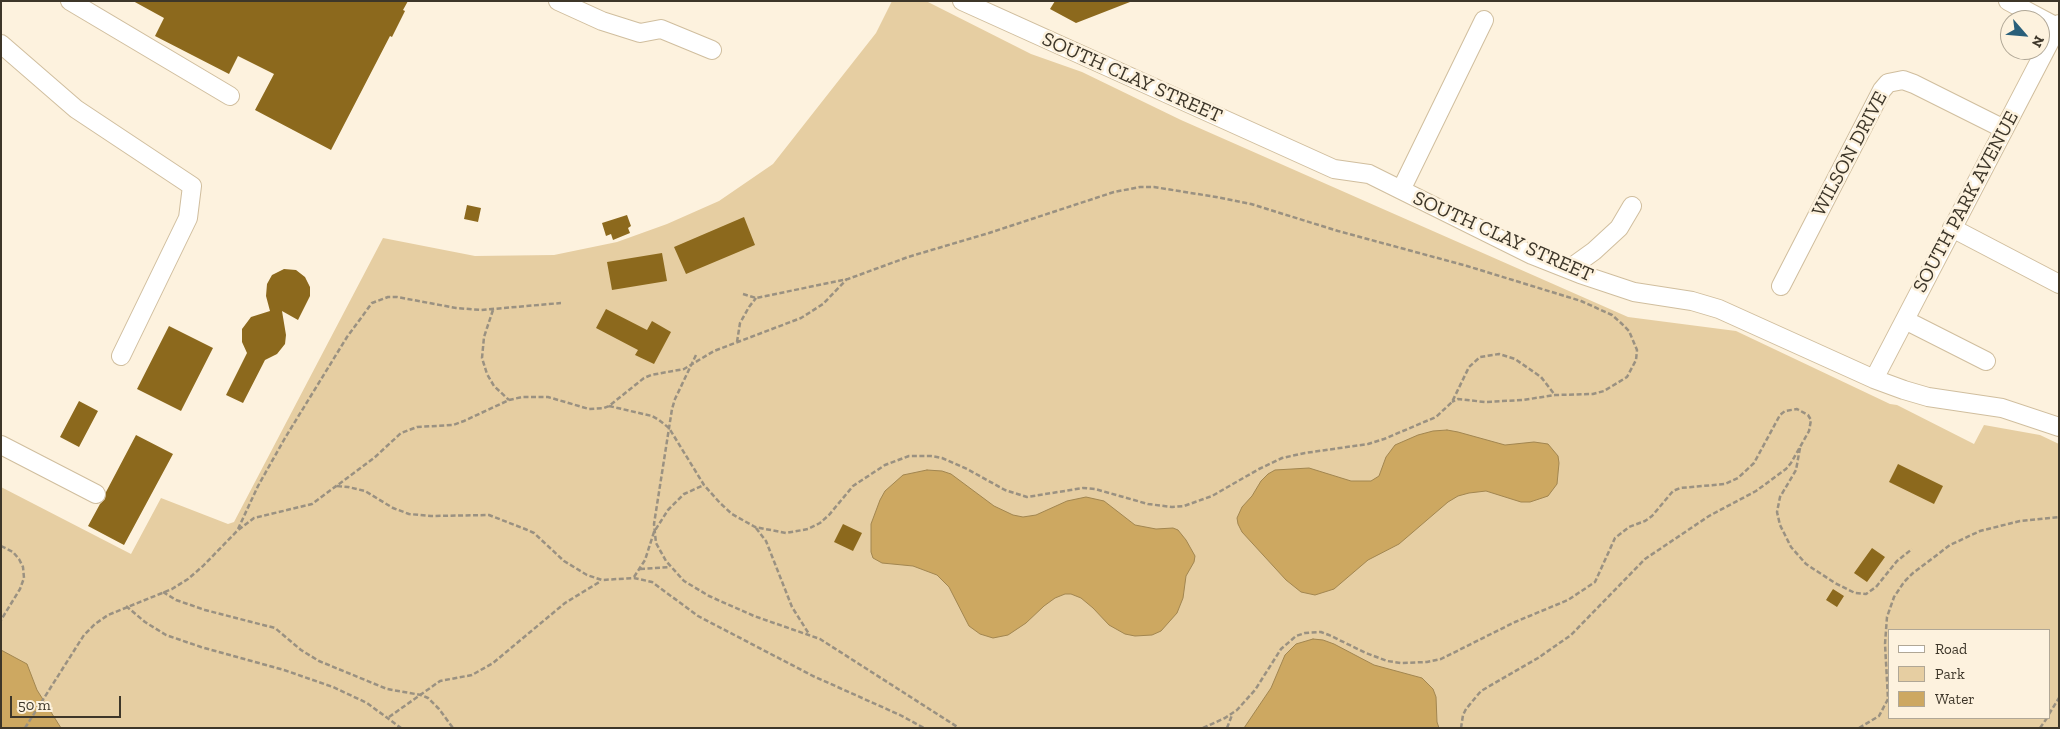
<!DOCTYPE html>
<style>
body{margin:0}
#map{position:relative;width:2060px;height:729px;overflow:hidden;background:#fdf2de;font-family:"Zilla Slab",serif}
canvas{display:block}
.frame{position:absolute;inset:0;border:2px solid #3d3629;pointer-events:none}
.legend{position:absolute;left:1888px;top:629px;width:162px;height:90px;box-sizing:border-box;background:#fdf2de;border:1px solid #b0a796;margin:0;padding:6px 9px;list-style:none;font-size:15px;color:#3d3629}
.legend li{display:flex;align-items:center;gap:10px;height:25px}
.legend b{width:25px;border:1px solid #b0a796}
.north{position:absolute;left:2000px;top:10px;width:50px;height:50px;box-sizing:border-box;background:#fdf2de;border:1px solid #b0a796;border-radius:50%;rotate:117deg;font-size:14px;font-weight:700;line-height:20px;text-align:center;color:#3d3629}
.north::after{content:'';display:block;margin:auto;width:18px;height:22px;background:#295f7a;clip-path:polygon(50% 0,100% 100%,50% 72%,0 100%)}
.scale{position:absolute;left:10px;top:696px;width:111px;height:22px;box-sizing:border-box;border:2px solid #3d3629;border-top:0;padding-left:6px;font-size:15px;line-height:18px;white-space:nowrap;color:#3d3629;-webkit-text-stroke:4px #fdf2de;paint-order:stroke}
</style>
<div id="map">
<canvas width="2060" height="729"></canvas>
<div class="frame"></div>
<ul class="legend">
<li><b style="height:6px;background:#fff"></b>Road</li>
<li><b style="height:14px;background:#e6cea2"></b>Park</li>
<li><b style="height:14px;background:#cda861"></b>Water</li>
</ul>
<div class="north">N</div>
<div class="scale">50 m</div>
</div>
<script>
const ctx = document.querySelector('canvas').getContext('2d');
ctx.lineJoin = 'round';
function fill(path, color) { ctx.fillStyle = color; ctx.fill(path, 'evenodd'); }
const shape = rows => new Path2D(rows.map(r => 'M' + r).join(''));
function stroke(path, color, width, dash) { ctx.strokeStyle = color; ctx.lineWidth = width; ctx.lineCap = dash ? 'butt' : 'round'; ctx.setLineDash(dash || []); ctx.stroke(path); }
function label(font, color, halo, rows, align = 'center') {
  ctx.font = font + ' "Zilla Slab",serif'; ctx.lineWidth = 5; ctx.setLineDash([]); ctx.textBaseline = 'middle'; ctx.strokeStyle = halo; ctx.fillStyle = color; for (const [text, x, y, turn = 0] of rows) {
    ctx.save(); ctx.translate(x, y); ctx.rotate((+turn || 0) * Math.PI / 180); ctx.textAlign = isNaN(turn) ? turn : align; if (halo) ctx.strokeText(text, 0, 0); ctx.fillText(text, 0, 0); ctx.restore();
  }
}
fill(shape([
 [892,1,926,1,1031,54,1082,72,1181,120,1628,317,1736,331,1890,404,1897,405,1974,444,1984,425,2040,435,2059,444,2059,728,1,728,1,487,131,554,161,498,228,524,234,522,383,238,475,256,554,255,617,242,667,224,719,201,773,164,876,33],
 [1889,630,2049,630,2049,718,1889,718]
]), '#e6cea2');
const water = shape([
 [1447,430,1458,432,1505,445,1534,442,1548,444,1558,456,1559,463,1557,484,1548,496,1530,502,1521,502,1486,491,1469,493,1458,496,1448,502,1399,544,1368,560,1334,589,1315,595,1301,592,1286,580,1242,532,1238,524,1237,518,1242,507,1252,496,1261,481,1268,474,1275,470,1309,468,1351,481,1371,481,1379,476,1386,457,1395,445,1418,435,1433,431,1447,430],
 [927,470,942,471,951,474,994,506,1013,515,1023,517,1036,515,1067,501,1086,497,1104,501,1135,525,1156,529,1173,528,1178,530,1186,540,1195,556,1194,562,1186,576,1183,598,1177,613,1161,631,1152,635,1135,636,1125,634,1109,625,1093,608,1081,598,1071,594,1065,594,1055,598,1044,606,1026,623,1008,635,993,638,980,634,969,626,949,587,937,575,913,566,882,563,873,558,871,552,871,524,880,500,885,491,903,475,927,470],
 [1313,639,1323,640,1334,644,1374,665,1422,678,1433,689,1436,697,1437,722,1439,728,1244,728,1271,688,1285,655,1296,644,1313,639],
 [1,650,27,664,37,690,61,728,1,728,1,650]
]);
fill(water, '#cda861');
stroke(water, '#a28650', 1);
fill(shape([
 [133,1,408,1,403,10,405,11,392,37,390,36,331,150,255,110,274,74,238,56,229,74,155,36,164,18],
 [1055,1,1130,1,1130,2,1076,23,1050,9],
 [467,205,481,208,478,222,464,219],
 [627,215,631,226,628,228,630,233,613,240,611,234,606,236,602,223],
 [744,217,755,245,686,274,674,247],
 [662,253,667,281,612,290,607,262],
 [284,269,296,270,305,277,310,287,310,296,298,320,282,311,286,335,285,344,277,354,265,360,243,403,226,395,247,353,242,342,242,329,251,317,270,311,266,296,267,284,272,275],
 [606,309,647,330,652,321,671,332,654,364,635,355,638,350,596,328],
 [169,326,213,348,181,411,137,389],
 [79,401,98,411,79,447,60,437],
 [136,435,173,454,124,545,88,526,100,504,105,499,106,492],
 [1898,464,1943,486,1934,504,1889,482],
 [843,524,862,533,853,551,834,542],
 [1872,548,1885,557,1867,582,1854,573],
 [1833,589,1844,596,1837,607,1826,600]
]), '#8c691d');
const minor = shape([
 [70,1,230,96],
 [558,1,602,21,640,33,661,29,712,50],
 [962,1,1334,169,1369,174,1532,255,1580,274,1634,292,1692,301,1719,309,1874,379,1904,390,1928,397,2002,408,2059,427],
 [2008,1,2057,27],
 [1,44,76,109,192,186,188,218,121,356],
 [1401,190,1484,20],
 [1952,228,2059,284],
 [1569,269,1594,251,1619,228,1632,206],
 [1781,286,1882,90,1888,83,1903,80,1914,84,2004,129],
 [1905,320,1986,361],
 [1874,379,2059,24],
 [1,445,96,494]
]);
stroke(minor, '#d0be9e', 20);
stroke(shape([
 [743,294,756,298,848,279,908,257,989,233,1114,192,1140,187,1154,187,1216,197,1251,204,1338,231,1467,266,1581,301,1612,315,1621,323,1629,331,1637,350,1636,360,1627,377,1604,391,1593,394,1555,395,1523,400,1485,402,1458,399,1452,402],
 [493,310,484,337,482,358,487,374,494,386,509,400],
 [737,342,740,323,749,307,756,298],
 [696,355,675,399,672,409,654,524,656,543,666,561,684,581,709,596,754,616,820,639,959,728],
 [609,406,652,416,659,420,669,428,704,485,720,503,732,514,755,527,786,533,808,529,820,523,829,515,853,486,885,465,909,456,931,456,942,458,967,469,1005,490,1027,497,1083,488,1095,489,1148,504,1172,507,1184,506,1212,496,1259,469,1282,458,1305,453,1368,444,1384,439,1436,417,1452,402,1469,367,1480,357,1499,354,1515,359,1541,377,1555,395],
 [1800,448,1796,470,1780,497,1777,512,1780,525,1791,547,1806,564,1835,583,1855,593,1866,594,1876,587,1897,561,1912,549],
 [337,486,348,487,365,491,393,508,409,514,431,516,489,515,525,529,534,533,564,561,587,575,602,580,634,578,652,582,698,616,813,676,900,715,924,728],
 [756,528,766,541,792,607,809,634],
 [238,529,258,486,285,438,347,337,372,303,388,297,397,297,456,308,481,310,561,303],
 [1,546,13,552,19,559,23,567,24,578,20,589,1,620],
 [640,569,670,567],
 [634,577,645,560,654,532,668,510,684,494,704,485],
 [163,592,176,600,205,610,275,628,301,650,319,661,387,689,421,695,428,698,439,709,453,728],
 [126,606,145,622,166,635,201,647,284,670,333,687,367,703,401,728],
 [2049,714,2059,698],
 [389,717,440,681,472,675,493,663,565,603,601,581],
 [25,728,84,635,95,624,108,615,172,589,188,579,203,566,237,531,254,518,312,504,374,458,401,433,417,427,453,425,464,421,509,400,522,397,548,397,589,409,604,408,609,406,644,378,651,375,684,369,714,351,801,318,823,304,847,279],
 [1203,728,1225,718,1237,710,1255,690,1281,649,1296,636,1305,633,1321,632,1329,635,1366,653,1387,661,1401,663,1427,662,1441,659,1515,622,1568,600,1595,582,1615,538,1629,527,1645,521,1652,516,1673,491,1680,488,1725,484,1738,478,1754,463,1780,415,1785,411,1797,409,1808,415,1811,420,1809,431,1791,463,1786,469,1756,491,1709,516,1645,559,1571,635,1538,658,1481,691,1466,709,1463,715,1461,728],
 [1227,728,1232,715],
 [1859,728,1879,716,1888,699,1885,644,1887,617,1894,597,1904,582,1913,573,1950,545,1980,531,2020,521,2059,517],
 [2040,728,2047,718]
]), '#9a9181', 2.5, [5, 2.5]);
stroke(minor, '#fff', 18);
label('20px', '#3d3629', '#fdf2de', [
 ["SOUTH CLAY STREET",1132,78,24],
 ["WILSON DRIVE",1850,154,-62],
 ["SOUTH PARK AVENUE",1966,202,-62],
 ["SOUTH CLAY STREET",1503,237,24]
]);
</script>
